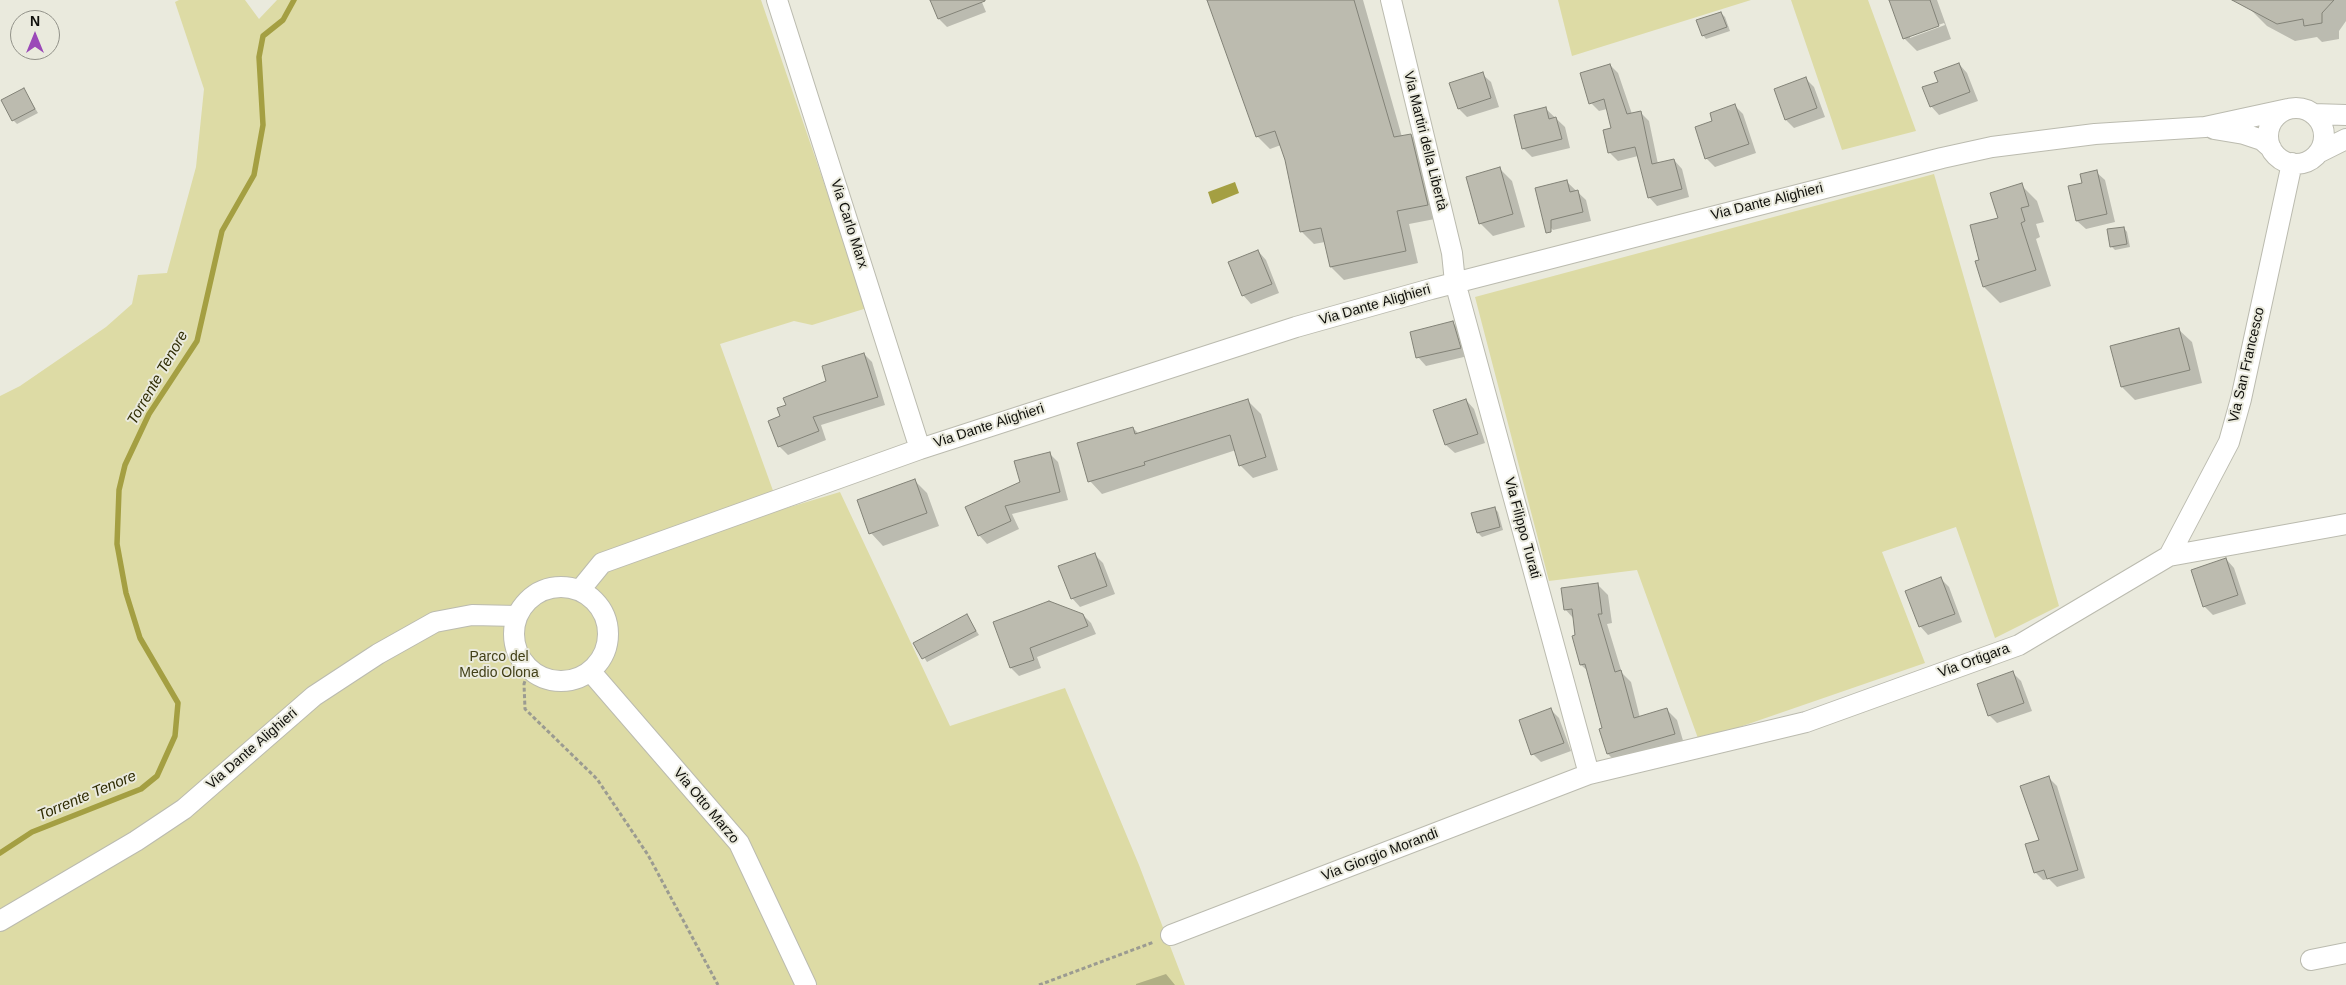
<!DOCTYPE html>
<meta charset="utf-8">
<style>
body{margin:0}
#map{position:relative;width:2346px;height:985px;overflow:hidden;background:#eaeadd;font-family:Helvetica,sans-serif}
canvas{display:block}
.north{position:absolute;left:10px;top:10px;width:50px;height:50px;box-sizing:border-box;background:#eaeadd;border:1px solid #929289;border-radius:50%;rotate:0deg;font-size:14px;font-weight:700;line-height:20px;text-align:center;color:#0f0f0b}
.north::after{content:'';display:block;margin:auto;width:18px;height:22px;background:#9b49b8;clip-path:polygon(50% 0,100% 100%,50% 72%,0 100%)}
</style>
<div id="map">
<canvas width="2346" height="985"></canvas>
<div class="north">N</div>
</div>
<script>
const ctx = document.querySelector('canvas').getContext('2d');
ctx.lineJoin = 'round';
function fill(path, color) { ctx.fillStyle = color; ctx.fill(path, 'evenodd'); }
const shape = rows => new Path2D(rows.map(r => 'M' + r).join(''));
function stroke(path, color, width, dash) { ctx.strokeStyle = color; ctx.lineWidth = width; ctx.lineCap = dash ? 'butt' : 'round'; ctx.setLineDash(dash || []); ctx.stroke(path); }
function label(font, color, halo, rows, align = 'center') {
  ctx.font = font + ' Helvetica,sans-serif'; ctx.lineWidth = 4; ctx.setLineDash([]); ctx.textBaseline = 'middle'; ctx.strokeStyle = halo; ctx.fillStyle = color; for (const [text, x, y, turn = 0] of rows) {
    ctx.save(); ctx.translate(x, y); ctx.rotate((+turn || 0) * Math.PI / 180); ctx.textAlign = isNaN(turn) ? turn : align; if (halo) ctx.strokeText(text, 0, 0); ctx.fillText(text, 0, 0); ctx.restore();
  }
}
fill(shape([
 [179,0,245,0,259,19,277,0,761,0,867,308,812,325,794,321,720,344,780,510,840,492,950,726,1065,688,1139,865,1185,985,0,985,0,396,20,386,106,327,132,304,138,275,167,273,196,167,204,89,175,2],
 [1558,0,1751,0,1572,56],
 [1791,0,1868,0,1916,131,1842,150],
 [1934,174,2059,606,1995,638,1956,527,1882,552,1925,663,1699,741,1637,570,1549,581,1475,297]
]), '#dddba5');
fill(shape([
 [1235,182,1239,193,1212,204,1208,192]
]), '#a49f42');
fill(shape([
 [932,0,981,0,986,12,947,27,939,19],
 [1208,0,1363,0,1402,137,1411,135,1424,148,1440,218,1409,224,1418,263,1344,280,1331,267,1325,242,1314,244,1301,231,1286,160,1281,145,1270,149,1257,136],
 [1891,0,1937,0,1951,39,1917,51,1904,38],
 [1944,23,1945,25,1910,38,1910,35],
 [2254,0,2346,0,2346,21,2339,31,2339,39,2322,42,2317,37,2295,41,2267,26,2250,9],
 [1721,13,1725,17,1730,31,1706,39,1703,35],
 [1959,64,1967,73,1978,101,1939,115,1931,106,1939,82],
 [1610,65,1618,73,1632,114,1640,112,1649,121,1658,164,1674,160,1682,169,1689,197,1657,206,1649,197,1638,156,1618,161,1609,152,1612,129,1607,109,1599,111,1591,103],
 [1482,74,1491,82,1499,107,1467,117,1459,109,1451,84],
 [1806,79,1814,87,1825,117,1794,128,1786,120,1775,90],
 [24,90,38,113,17,124,13,120],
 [1735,106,1743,114,1756,153,1715,167,1706,158,1714,122],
 [1545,108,1565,127,1570,148,1532,157,1523,148],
 [1500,169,1512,181,1525,227,1493,236,1480,223],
 [2096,172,2105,180,2115,222,2086,229,2077,221,2083,184],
 [1567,182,1586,200,1591,221,1553,230,1544,221],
 [2021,185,2037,201,2044,222,2036,224,2040,237,2036,239,2051,286,2000,303,1984,287,1980,261,2000,219],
 [2124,228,2127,232,2130,247,2115,250,2111,246],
 [1258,251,1266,260,1279,293,1251,304,1243,295],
 [1453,323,1461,331,1468,356,1426,366,1418,357],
 [2179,330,2192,342,2202,383,2135,400,2122,387,2112,346],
 [864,354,872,362,885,405,821,425,826,440,788,455,779,446,782,417],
 [1466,400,1474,409,1485,443,1455,453,1446,445,1435,411],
 [1248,401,1261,414,1278,470,1253,478,1240,465,1236,450,1102,494,1090,481,1133,428,1139,434],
 [1049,453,1058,462,1068,500,1012,514,1019,529,987,544,979,535,1021,483],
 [914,480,927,493,939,526,883,546,871,533],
 [1494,508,1498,512,1503,530,1482,537,1478,533,1473,514],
 [1094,554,1103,563,1115,594,1080,607,1072,598],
 [2226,559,2234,568,2246,604,2213,615,2204,606],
 [1941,579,1949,587,1962,622,1928,635,1920,626],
 [1598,585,1608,595,1612,623,1607,624,1622,673,1631,682,1640,718,1667,710,1677,720,1684,744,1618,764,1608,754,1604,729,1589,672,1581,665,1573,637,1577,636,1574,619,1565,609],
 [1083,615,1091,623,1096,634,1037,657,1041,668,1019,676,1011,668,994,623],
 [967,616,979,635,927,662,915,643],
 [2012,672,2021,681,2032,711,1997,723,1989,715],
 [1551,710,1559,718,1571,751,1541,762,1533,754],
 [2048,777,2057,786,2085,878,2057,887,2049,879,2043,880,2035,872],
 [1166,974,1175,985,1136,985,1136,984]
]), '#0003');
stroke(shape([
 [0,853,32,832,141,789,157,776,175,736,178,703,140,638,126,593,117,544,119,490,125,465,149,414,197,341,222,231,254,175,263,125,259,57,263,36,283,20,294,0]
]), '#a49f42', 5.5);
const building = shape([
 [930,0,985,0,985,1,938,19,930,0],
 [1207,0,1354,0,1394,137,1411,134,1428,205,1397,211,1406,251,1330,267,1321,228,1300,232,1285,160,1275,131,1256,137,1207,0],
 [1889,0,1930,0,1939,26,1903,39,1889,0],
 [2232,0,2334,0,2322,13,2322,23,2304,26,2303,19,2277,24,2232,0],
 [1721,12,1727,27,1702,36,1696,20,1721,12],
 [1959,63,1970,92,1930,107,1922,87,1938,82,1934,72,1959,63],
 [1610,64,1627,114,1641,111,1652,164,1674,159,1682,189,1648,198,1635,147,1608,153,1603,130,1611,128,1604,99,1589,104,1580,73,1610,64],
 [1483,72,1491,98,1458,109,1449,83,1483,72],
 [1806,77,1817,108,1785,120,1774,89,1806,77],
 [24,88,35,109,12,121,1,100,24,88],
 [1735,104,1749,144,1705,159,1695,127,1712,121,1710,113,1735,104],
 [1546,107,1549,119,1556,117,1562,139,1522,149,1514,115,1546,107],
 [1500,167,1513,214,1479,224,1466,177,1500,167],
 [2097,170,2107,214,2076,221,2068,186,2082,183,2080,174,2097,170],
 [1567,180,1570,192,1578,190,1583,212,1551,220,1551,232,1546,233,1535,188,1567,180],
 [2022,183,2029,206,2021,208,2025,221,2021,223,2036,270,1983,287,1975,261,1979,260,1970,225,1998,218,1990,193,2022,183],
 [2124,227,2127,244,2110,247,2107,229,2124,227],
 [1258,250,1272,284,1242,296,1228,262,1258,250],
 [1453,321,1461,348,1416,358,1410,332,1453,321],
 [2179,328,2190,370,2121,387,2110,346,2179,328],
 [864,353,878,397,813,417,819,431,778,447,768,421,780,416,777,408,786,405,783,398,826,381,822,366,864,353],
 [1248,399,1266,457,1239,466,1230,435,1144,462,1145,465,1088,482,1077,443,1133,427,1135,434,1248,399],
 [1466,399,1478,434,1445,445,1433,410,1466,399],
 [1050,452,1060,492,1005,506,1011,521,978,536,965,507,1020,482,1014,461,1050,452],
 [915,479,927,513,869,534,857,500,915,479],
 [1495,507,1500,527,1477,533,1471,513,1495,507],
 [1095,553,1107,586,1071,599,1058,566,1095,553],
 [2226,558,2238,595,2203,607,2191,570,2226,558],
 [1941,577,1955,614,1919,627,1905,591,1941,577],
 [1598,583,1602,614,1598,614,1615,672,1621,670,1634,718,1667,708,1675,734,1607,754,1599,729,1602,728,1585,664,1580,665,1572,636,1575,635,1572,609,1564,610,1561,588,1598,583],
 [1049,601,1083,614,1088,626,1030,648,1034,660,1010,668,993,622,1049,601],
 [967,614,976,631,922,659,913,643,967,614],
 [2013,671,2024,703,1988,716,1977,684,2013,671],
 [1551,708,1564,743,1531,755,1519,720,1551,708],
 [2049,776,2078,870,2047,879,2044,870,2034,873,2025,844,2039,840,2020,786,2049,776]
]);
fill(building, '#bcbbaf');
stroke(building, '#828277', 1);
const minor = shape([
 [777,0,920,449],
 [1391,0,1452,253,1455,282,1589,774],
 '2268 136a28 28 0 1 1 56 0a28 28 0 1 1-56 0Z',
 [2313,114,2346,115],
 [2214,129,2244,134,2262,140,2271,148],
 [2318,153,2346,139],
 [2169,556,2229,442,2241,399,2292,163],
 '514 634a47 47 0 1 1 94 0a47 47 0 1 1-94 0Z',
 [580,590,602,563,920,449,1296,327,1431,289,1942,158,1992,147,2095,134,2205,127,2288,109],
 [591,672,739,843,806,985],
 [0,921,136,841,184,809,314,696,378,654,435,622,472,615,517,616],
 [1171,935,1589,774,1806,722,2019,645,2169,556,2346,524],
 [2311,960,2346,953]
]);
stroke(minor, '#bbbbaf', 22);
stroke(shape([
 [529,669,524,684,525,709,597,779,648,855,718,985],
 [1039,985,1154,942]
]), '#9b9b91', 3, [4, 2.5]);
stroke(minor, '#fff', 20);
label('14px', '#0f0f0b', '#eaeadd', [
 ["Via Martiri della Libertà",1425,141,76],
 ["Via Dante Alighieri",1767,202,-14],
 ["Via Carlo Marx",849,224,72],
 ["Via Dante Alighieri",1375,305,-16],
 ["Via San Francesco",2247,365,-77],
 ["Via Dante Alighieri",989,426,-18],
 ["Via Filippo Turati",1522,528,75],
 ["Via Ortigara",1974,661,-20],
 ["Via Dante Alighieri",252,749,-41],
 ["Via Otto Marzo",706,806,50],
 ["Via Giorgio Morandi",1380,855,-21]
]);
label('14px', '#424018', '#eaeadd', [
 ["Parco del",499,657],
 ["Medio Olona",499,673]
]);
label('italic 15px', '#2f2c03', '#eaeadd', [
 ["Torrente Tenore",158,378,-60],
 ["Torrente Tenore",87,796,-23]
]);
</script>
